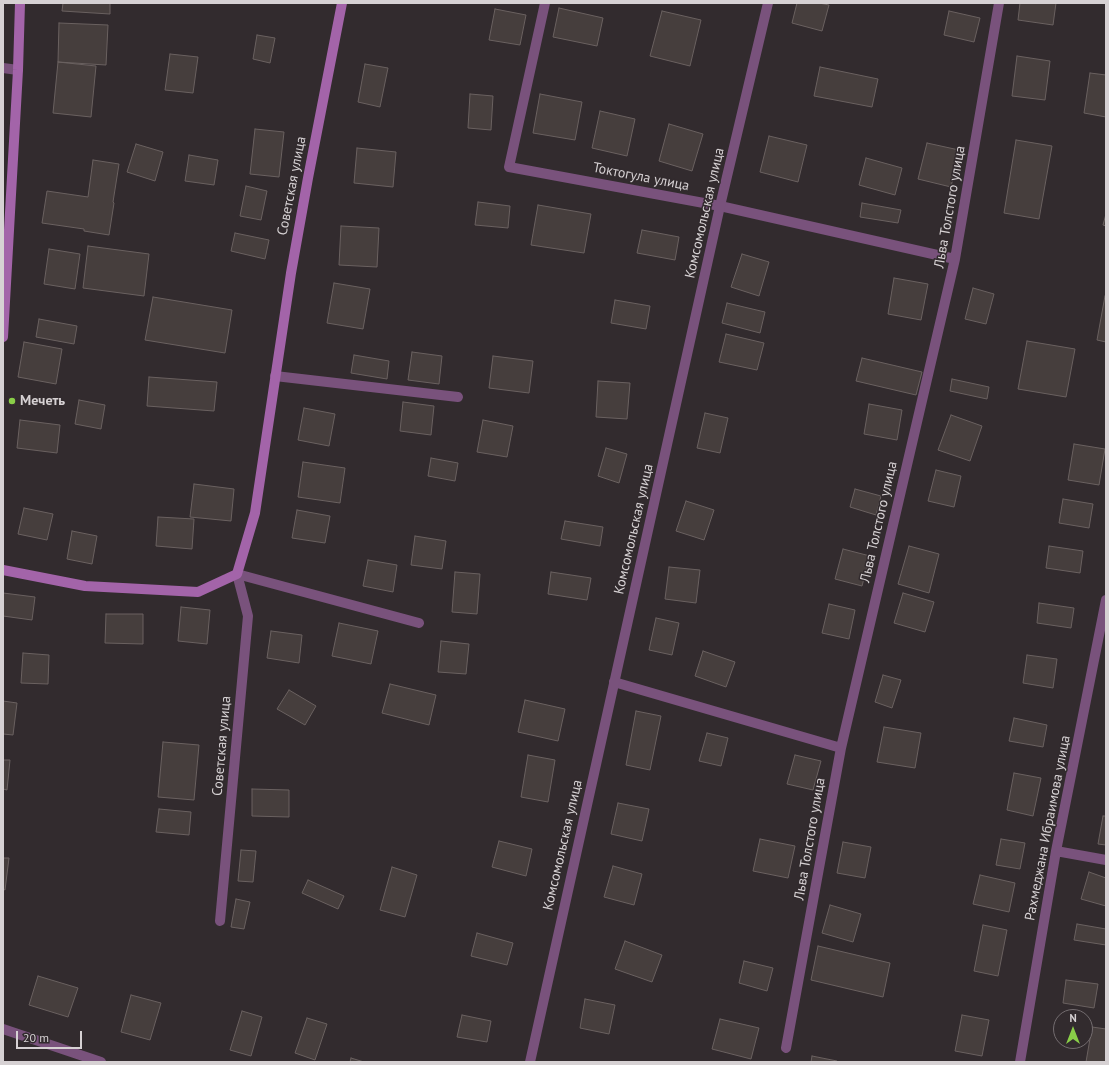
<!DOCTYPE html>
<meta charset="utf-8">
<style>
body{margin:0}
#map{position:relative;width:1109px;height:1065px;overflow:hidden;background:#322b2e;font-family:"PT Sans",sans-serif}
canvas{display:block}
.frame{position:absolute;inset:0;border:4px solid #d6d1d3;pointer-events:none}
.north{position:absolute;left:1053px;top:1009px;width:40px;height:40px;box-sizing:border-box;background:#322b2e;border:1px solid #746d70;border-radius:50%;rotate:0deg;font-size:11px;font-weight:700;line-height:16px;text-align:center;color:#d6d1d3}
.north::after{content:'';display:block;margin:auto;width:14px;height:18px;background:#89ce48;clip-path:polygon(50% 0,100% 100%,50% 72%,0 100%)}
.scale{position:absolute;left:16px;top:1031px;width:66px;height:18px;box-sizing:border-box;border:2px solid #d6d1d3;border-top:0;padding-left:5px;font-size:12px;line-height:14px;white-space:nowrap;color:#d6d1d3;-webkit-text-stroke:3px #322b2e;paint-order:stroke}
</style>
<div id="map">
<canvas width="1109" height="1065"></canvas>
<div class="frame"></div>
<div class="north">N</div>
<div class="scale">20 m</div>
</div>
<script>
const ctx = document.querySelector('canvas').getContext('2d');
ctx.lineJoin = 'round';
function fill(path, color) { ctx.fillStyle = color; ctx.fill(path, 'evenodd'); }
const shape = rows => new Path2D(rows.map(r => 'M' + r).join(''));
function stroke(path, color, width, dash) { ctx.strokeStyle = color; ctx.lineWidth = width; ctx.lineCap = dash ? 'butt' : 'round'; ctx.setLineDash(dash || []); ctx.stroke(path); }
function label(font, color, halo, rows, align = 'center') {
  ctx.font = font + ' "PT Sans",sans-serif'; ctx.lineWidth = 3; ctx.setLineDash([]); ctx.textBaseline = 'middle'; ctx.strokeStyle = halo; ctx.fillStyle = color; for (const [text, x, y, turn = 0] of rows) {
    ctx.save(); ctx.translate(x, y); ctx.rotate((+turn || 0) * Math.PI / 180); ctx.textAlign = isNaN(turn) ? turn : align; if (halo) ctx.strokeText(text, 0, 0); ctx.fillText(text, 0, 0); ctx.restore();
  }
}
const building = shape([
 [63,3,110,3,110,14,62,11,63,3],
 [797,3,819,3,829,5,822,31,792,23,797,3],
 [1020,3,1056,3,1053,25,1018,20,1020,3],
 [559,8,603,18,597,46,553,37,559,8],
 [495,9,526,15,520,45,489,40,495,9],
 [662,11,701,20,690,66,650,56,662,11],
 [949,11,980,18,974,42,944,35,949,11],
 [59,23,108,25,106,65,58,62,59,23],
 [257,35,275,38,270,63,253,59,257,35],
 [170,54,198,57,193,93,165,90,170,54],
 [1017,56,1050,61,1045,100,1012,96,1017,56],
 [58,62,96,66,91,117,53,113,58,62],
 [365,64,388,68,380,107,358,102,365,64],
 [820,67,878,79,872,107,814,96,820,67],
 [1090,73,1106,75,1106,117,1084,113,1090,73],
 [470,94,493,96,491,130,468,128,470,94],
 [540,94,582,102,575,140,533,133,540,94],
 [600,111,635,119,627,156,592,148,600,111],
 [669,124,703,134,692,171,659,161,669,124],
 [255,129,284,132,279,177,250,174,255,129],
 [769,136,807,145,798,182,760,172,769,136],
 [1016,140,1052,146,1039,219,1004,213,1016,140],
 [927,143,959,150,951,187,918,179,927,143],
 [136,144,163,152,155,181,127,172,136,144],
 [357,148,396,152,393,187,354,183,357,148],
 [189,155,218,160,214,185,185,181,189,155],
 [866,158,902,168,895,195,859,185,866,158],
 [93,160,119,164,113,202,114,203,109,235,84,231,84,229,42,223,47,191,88,197,93,160],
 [246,186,267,191,261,220,240,216,246,186],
 [478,202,510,206,508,228,475,225,478,202],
 [862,203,901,210,898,223,860,217,862,203],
 [538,205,591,214,584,253,531,245,538,205],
 [1106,214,1106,226,1103,225,1106,214],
 [341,226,379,228,377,267,339,265,341,226],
 [642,230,679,237,675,260,637,253,642,230],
 [235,233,269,240,265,259,231,251,235,233],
 [88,246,149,254,144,296,83,288,88,246],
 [49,249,80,254,75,289,44,284,49,249],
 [742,254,769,262,759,296,731,287,742,254],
 [894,278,928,284,921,320,888,314,894,278],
 [334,283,370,289,363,329,327,323,334,283],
 [973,288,994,294,986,324,965,319,973,288],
 [1105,296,1106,296,1106,342,1097,340,1105,296],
 [153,297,232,310,225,353,145,340,153,297],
 [615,300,650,306,646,329,611,323,615,300],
 [727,303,765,312,760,333,722,323,727,303],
 [39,319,77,326,74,344,36,337,39,319],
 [726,334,764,343,757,370,719,362,726,334],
 [1027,341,1075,349,1066,397,1018,389,1027,341],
 [24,342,62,349,56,384,18,377,24,342],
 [412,352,442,356,439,384,408,380,412,352],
 [354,355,389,361,387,379,351,373,354,355],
 [493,356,533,361,529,393,489,388,493,356],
 [862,358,922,372,916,395,856,381,862,358],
 [149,377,217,382,214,411,147,406,149,377],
 [952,379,989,387,987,399,950,391,952,379],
 [598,381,630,383,627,419,596,417,598,381],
 [79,400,105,405,101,429,75,424,79,400],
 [403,402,434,406,431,435,400,431,403,402],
 [869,404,902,410,897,440,864,434,869,404],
 [304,408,335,414,329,446,298,440,304,408],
 [705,413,728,418,720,453,697,448,705,413],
 [951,415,982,426,970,461,938,450,951,415],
 [20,420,60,425,57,453,17,448,20,420],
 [483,420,513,426,507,457,477,452,483,420],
 [1074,444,1105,449,1099,485,1068,480,1074,444],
 [606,448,627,454,619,483,598,476,606,448],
 [431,458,458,463,455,481,428,476,431,458],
 [303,462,345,468,340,503,298,497,303,462],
 [936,470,961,476,954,507,928,501,936,470],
 [194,484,234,489,231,521,190,517,194,484],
 [855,489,881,496,876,515,850,507,855,489],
 [1063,499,1093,504,1089,528,1059,523,1063,499],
 [686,501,714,510,704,540,676,531,686,501],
 [24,508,53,514,47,540,18,534,24,508],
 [297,510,330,516,325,543,292,538,297,510],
 [158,517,194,519,192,549,156,546,158,517],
 [565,521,603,527,600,546,561,539,565,521],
 [72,531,97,536,92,564,67,559,72,531],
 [415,536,446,541,442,569,411,565,415,536],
 [909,546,939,554,929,593,898,584,909,546],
 [1049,546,1083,551,1080,573,1046,568,1049,546],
 [843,549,870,556,862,586,835,579,843,549],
 [368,560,397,565,393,592,363,586,368,560],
 [669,567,700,570,696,603,665,599,669,567],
 [455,572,480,574,477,614,452,612,455,572],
 [551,572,591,578,587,600,548,594,551,572],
 [3,593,35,597,32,620,3,616,3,593],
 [903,593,934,602,925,632,894,623,903,593],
 [1039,603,1074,608,1071,628,1037,623,1039,603],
 [829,604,855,610,849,639,822,633,829,604],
 [181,607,210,610,207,644,178,641,181,607],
 [106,614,143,614,143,644,105,643,106,614],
 [656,618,679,623,672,655,649,650,656,618],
 [339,623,378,631,371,664,332,656,339,623],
 [271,631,302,635,299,663,267,658,271,631],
 [441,641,469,644,466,674,438,672,441,641],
 [703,651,735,662,726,687,695,676,703,651],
 [23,653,49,655,48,684,21,683,23,653],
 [1027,655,1057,659,1053,688,1023,683,1027,655],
 [883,675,901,680,892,708,875,702,883,675],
 [390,684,436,695,429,725,382,713,390,684],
 [289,690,316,706,305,725,277,709,289,690],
 [525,700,565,709,558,741,518,732,525,700],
 [3,701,17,703,13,735,3,734,3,701],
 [636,711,661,716,650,770,626,765,636,711],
 [1014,718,1047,725,1043,747,1009,741,1014,718],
 [884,727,921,733,915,768,877,762,884,727],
 [707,733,728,738,721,766,699,761,707,733],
 [163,742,199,745,194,800,158,797,163,742],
 [528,755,555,760,548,802,521,797,528,755],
 [795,755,821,761,813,790,787,784,795,755],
 [3,760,10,760,7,790,3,789,3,760],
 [1014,773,1041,778,1033,816,1007,810,1014,773],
 [252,789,289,790,289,817,252,816,252,789],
 [618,803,649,809,642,841,611,834,618,803],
 [159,809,191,812,189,835,156,832,159,809],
 [1103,816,1106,816,1106,845,1098,844,1103,816],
 [760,839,795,846,788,878,753,871,760,839],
 [1001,839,1025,843,1020,869,996,865,1001,839],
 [499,841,532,849,526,876,492,867,499,841],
 [843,842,871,847,865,878,837,873,843,842],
 [241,850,256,851,253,882,238,881,241,850],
 [3,858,9,858,5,890,3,889,3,858],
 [613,866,642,874,634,905,604,897,613,866],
 [392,867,417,875,405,917,380,910,392,867],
 [1089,872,1106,878,1106,906,1081,899,1089,872],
 [980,875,1015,883,1009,912,973,904,980,875],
 [308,880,344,896,338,909,302,893,308,880],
 [236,899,250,902,244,929,231,927,236,899],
 [830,905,861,914,853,942,822,933,830,905],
 [1077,924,1106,929,1106,945,1074,940,1077,924],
 [983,925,1007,930,998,976,974,971,983,925],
 [477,933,513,943,507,965,471,956,477,933],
 [625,941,662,955,652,982,615,969,625,941],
 [818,946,890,963,883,997,811,980,818,946],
 [744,961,773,968,767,991,739,983,744,961],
 [38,976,78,988,68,1017,29,1005,38,976],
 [1066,980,1098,984,1094,1008,1063,1003,1066,980],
 [131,995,161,1003,150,1040,121,1032,131,995],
 [585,999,615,1005,609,1034,580,1028,585,999],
 [242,1011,262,1017,251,1056,230,1050,242,1011],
 [462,1015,491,1021,487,1042,457,1037,462,1015],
 [962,1015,989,1020,982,1056,955,1051,962,1015],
 [307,1018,327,1024,315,1060,295,1053,307,1018],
 [720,1019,759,1028,751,1059,712,1049,720,1019],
 [1092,1027,1106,1029,1106,1062,1086,1062,1092,1027],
 [812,1056,837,1061,837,1062,811,1062,812,1056],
 [351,1058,364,1062,350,1062,351,1058]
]);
fill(building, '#463e3d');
stroke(building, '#6a6160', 1);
stroke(shape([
 [545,3,509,167,720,206,955,259],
 [3,68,18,70],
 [275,376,458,397],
 [614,682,841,748],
 [1056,851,1106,860],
 [220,921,248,616,237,574,419,623],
 [786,1048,841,748,955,259,999,3],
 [1020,1062,1056,851,1106,600]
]), '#79527c', 10);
stroke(shape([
 [3,1029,101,1062],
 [530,1062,720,206,768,3]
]), '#79527c', 10);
stroke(shape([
 [3,337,18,70,20,3],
 [3,570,85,586,198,592,237,574,255,513,291,273,308,178,342,3]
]), '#a364a9', 10);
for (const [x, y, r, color] of [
 [12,401,4,"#89ce48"]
]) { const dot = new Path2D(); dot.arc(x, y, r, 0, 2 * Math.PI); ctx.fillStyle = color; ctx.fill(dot); stroke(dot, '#322b2e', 1.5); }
label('14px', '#d6d1d3', '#322b2e', [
 ["Токтогула улица",641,177,11],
 ["Советская улица",292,186,-79],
 ["Льва Толстого улица",950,207,-80],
 ["Комсомольская улица",705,213,-77],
 ["Льва Толстого улица",879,522,-77],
 ["Комсомольская улица",634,529,-77],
 ["Советская улица",222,746,-85],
 ["Рахмеджана Ибраимова улица",1048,828,-79],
 ["Льва Толстого улица",810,839,-80],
 ["Комсомольская улица",563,845,-77]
]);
label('bold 14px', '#d6d1d3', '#322b2e', [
 ["Мечеть",20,401]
], 'left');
</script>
